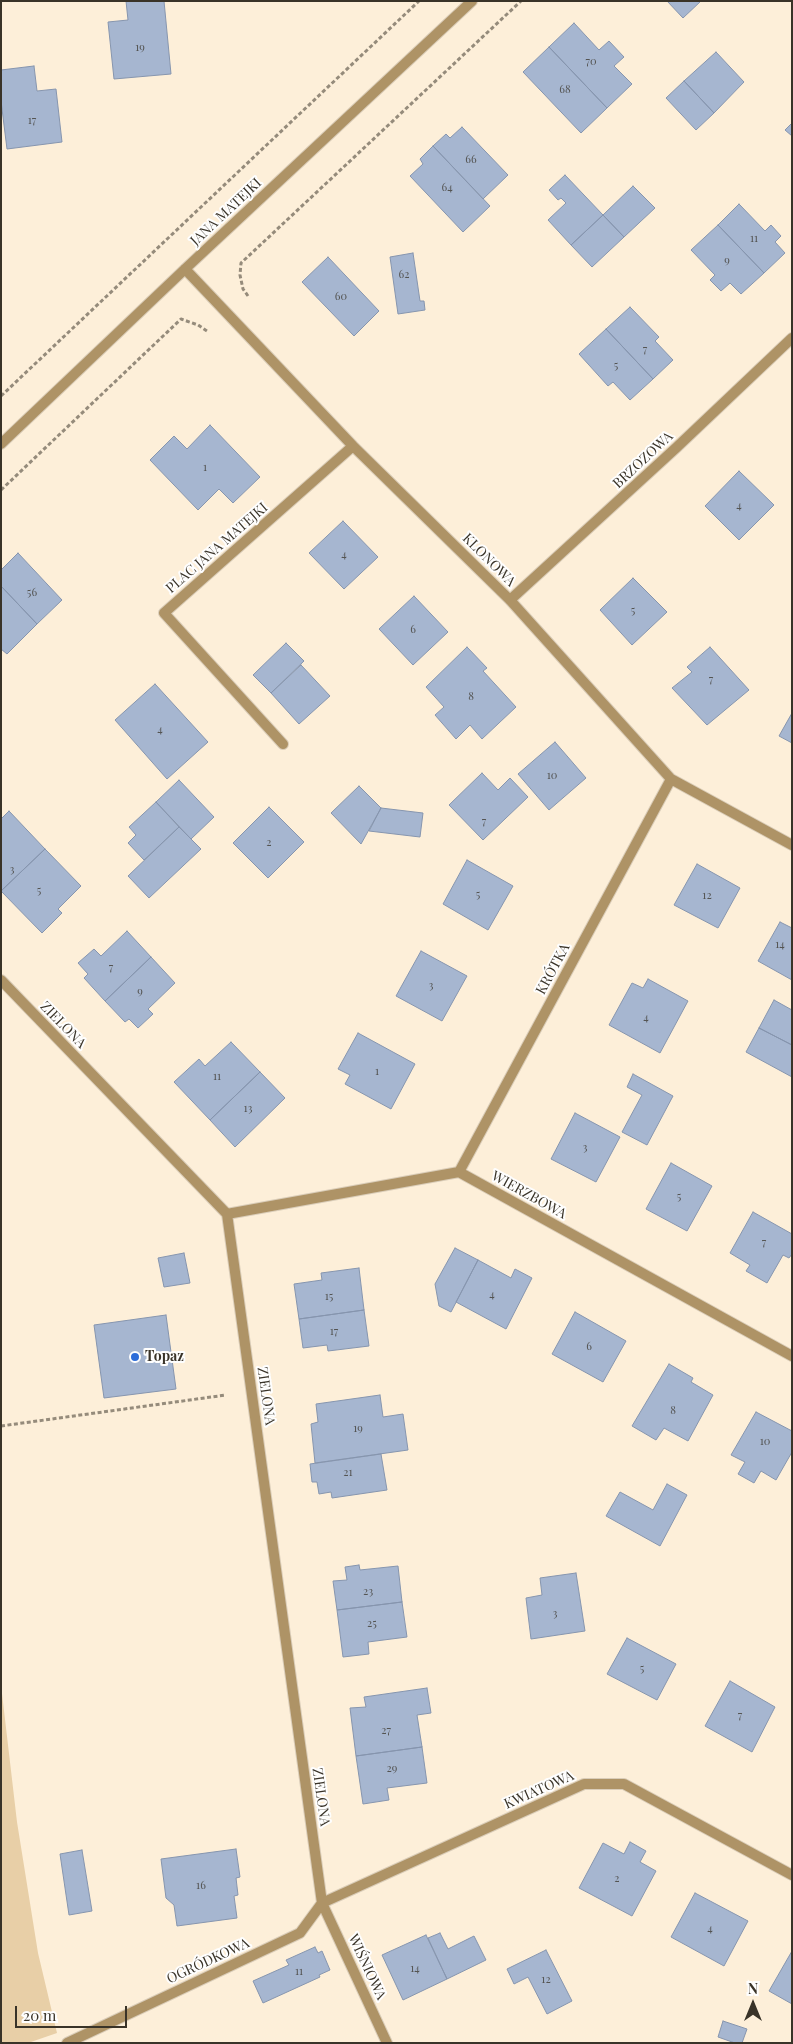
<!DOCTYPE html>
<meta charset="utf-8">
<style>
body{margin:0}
#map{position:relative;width:793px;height:2044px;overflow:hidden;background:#fdefd9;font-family:"Playfair Display",serif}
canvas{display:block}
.frame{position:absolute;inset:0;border:2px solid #393328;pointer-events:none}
.north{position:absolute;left:728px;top:1979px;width:50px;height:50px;-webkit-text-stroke:4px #fefefe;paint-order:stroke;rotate:0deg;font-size:14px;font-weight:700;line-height:20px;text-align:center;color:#393328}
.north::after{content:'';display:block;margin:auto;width:18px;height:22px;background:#393328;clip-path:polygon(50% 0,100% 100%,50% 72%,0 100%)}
.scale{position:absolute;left:15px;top:2006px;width:112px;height:22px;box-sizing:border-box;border:2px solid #393328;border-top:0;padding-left:6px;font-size:15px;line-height:18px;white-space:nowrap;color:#393328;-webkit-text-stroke:4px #fefefe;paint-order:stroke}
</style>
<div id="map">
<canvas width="793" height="2044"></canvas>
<div class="frame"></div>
<div class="north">N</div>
<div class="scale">20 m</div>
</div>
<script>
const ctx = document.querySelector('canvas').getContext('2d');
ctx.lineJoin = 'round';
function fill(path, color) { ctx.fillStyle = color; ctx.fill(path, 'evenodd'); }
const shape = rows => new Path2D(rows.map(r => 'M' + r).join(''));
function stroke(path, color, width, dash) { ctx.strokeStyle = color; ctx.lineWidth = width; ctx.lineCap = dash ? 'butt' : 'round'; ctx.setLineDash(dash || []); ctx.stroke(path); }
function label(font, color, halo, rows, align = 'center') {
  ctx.font = font + ' "Playfair Display",serif'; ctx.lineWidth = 4; ctx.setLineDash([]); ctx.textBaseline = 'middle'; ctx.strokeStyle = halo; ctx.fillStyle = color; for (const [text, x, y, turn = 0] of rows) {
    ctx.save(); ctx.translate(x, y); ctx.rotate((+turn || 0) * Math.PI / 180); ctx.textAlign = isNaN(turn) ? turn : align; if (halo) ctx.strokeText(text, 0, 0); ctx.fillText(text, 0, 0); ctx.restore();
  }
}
fill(shape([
 [1,1685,17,1822,38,1953,57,2033,28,2043,1,2043]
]), '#e8cfa7');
const building = shape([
 [126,1,164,1,171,74,114,79,108,22,128,20,126,1],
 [667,1,701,1,683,18,667,1],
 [574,23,599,50,609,41,624,57,614,66,632,84,607,108,549,47,574,23],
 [549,47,607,108,581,133,523,72,549,47],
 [716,52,744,82,714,113,684,81,716,52],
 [34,66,37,91,56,89,62,142,7,149,1,101,1,70,34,66],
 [684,81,714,113,696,130,666,98,684,81],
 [792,123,792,136,785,130,792,123],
 [462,127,508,175,483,199,433,146,446,134,450,138,462,127],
 [433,146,490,206,463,232,410,176,423,164,420,159,433,146],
 [565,175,603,215,571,245,548,220,566,203,561,198,558,200,549,190,565,175],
 [633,186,655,208,624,237,603,215,633,186],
 [739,204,765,231,771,225,781,236,775,242,785,253,764,273,718,225,739,204],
 [603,215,624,237,592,267,571,245,603,215],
 [718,225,764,273,741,294,730,283,721,291,710,280,715,275,691,250,718,225],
 [413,253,420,301,424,301,425,310,398,314,390,257,413,253],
 [328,257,379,311,354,336,302,282,328,257],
 [630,307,659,337,655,341,673,360,653,379,606,329,630,307],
 [606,329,653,379,630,400,613,382,608,386,579,354,606,329],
 [210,425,260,477,233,503,219,489,198,510,150,460,174,436,187,449,210,425],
 [739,471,774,505,739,540,705,506,739,471],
 [343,521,378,557,344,589,309,553,343,521],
 [18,553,62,600,37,624,1,586,1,570,18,553],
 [633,578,667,612,632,645,600,610,633,578],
 [1,586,37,624,7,654,1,649,1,586],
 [414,596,448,632,413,665,379,629,414,596],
 [286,643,304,661,271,693,253,675,286,643],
 [467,647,487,668,483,671,516,707,482,739,470,725,456,739,435,715,444,707,426,687,467,647],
 [710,647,749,690,707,725,672,688,692,672,687,667,710,647],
 [301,665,330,696,299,724,271,693,301,665],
 [155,684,208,742,167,779,115,720,155,684],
 [792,713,792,743,779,736,792,713],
 [555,742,586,778,549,810,518,774,555,742],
 [482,773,498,790,510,778,528,797,483,840,449,805,482,773],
 [179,780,214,817,191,839,156,802,179,780],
 [359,786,381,808,361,844,331,813,359,786],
 [156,802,179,827,144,860,128,843,136,835,129,827,156,802],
 [269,807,304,842,268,878,233,843,269,807],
 [381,808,423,813,420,837,369,831,381,808],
 [9,811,45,849,1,891,1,819,9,811],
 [179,827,201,849,149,898,128,876,179,827],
 [45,849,81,886,58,909,62,913,42,933,1,891,45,849],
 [467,860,513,886,488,930,443,904,467,860],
 [697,864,740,888,718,928,674,905,697,864],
 [780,922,792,928,792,980,758,961,780,922],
 [127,931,151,957,105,1001,84,978,88,974,78,963,94,949,101,956,127,931],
 [421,951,467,976,442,1021,396,996,421,951],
 [151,957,175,983,148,1009,153,1014,138,1028,129,1019,125,1022,105,1001,151,957],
 [648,979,688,1001,660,1053,609,1025,632,983,643,988,648,979],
 [774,1000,792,1010,792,1045,759,1028,774,1000],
 [759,1028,792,1045,792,1077,746,1052,759,1028],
 [358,1033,415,1064,391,1109,345,1084,350,1075,338,1069,358,1033],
 [231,1042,260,1072,210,1120,174,1082,199,1059,205,1066,231,1042],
 [260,1072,285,1098,235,1147,210,1120,260,1072],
 [633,1074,673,1096,647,1145,622,1132,642,1095,627,1087,633,1074],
 [575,1113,620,1137,596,1182,551,1159,575,1113],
 [671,1163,712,1186,687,1231,646,1209,671,1163],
 [753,1212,792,1234,792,1254,789,1258,783,1255,767,1283,746,1271,750,1265,730,1253,753,1212],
 [455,1248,478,1260,451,1312,439,1306,435,1284,455,1248],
 [184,1253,190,1283,164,1287,158,1258,184,1253],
 [478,1260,511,1278,515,1269,532,1278,506,1329,456,1302,478,1260],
 [359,1268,364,1310,299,1319,294,1284,322,1280,321,1273,359,1268],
 [364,1310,369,1346,328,1351,327,1345,303,1348,299,1319,364,1310],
 [575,1312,626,1341,603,1382,552,1354,575,1312],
 [166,1315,176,1389,104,1398,94,1325,166,1315],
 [669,1364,693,1378,691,1382,713,1395,688,1441,664,1428,656,1440,632,1426,669,1364],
 [380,1395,383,1417,403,1414,408,1450,315,1463,311,1424,318,1422,316,1404,380,1395],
 [756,1412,792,1431,792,1452,776,1480,761,1471,754,1483,738,1474,745,1462,731,1455,756,1412],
 [381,1454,387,1490,332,1498,331,1492,319,1494,317,1482,312,1482,310,1464,381,1454],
 [667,1484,687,1495,660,1546,606,1516,620,1492,653,1510,667,1484],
 [359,1565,360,1570,398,1566,402,1602,337,1610,333,1581,347,1580,345,1567,359,1565],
 [576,1573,585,1631,531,1639,526,1598,542,1595,540,1578,576,1573],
 [402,1602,407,1637,368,1642,369,1654,343,1657,337,1610,402,1602],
 [627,1638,676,1664,657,1700,607,1674,627,1638],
 [730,1681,775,1707,752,1752,705,1726,730,1681],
 [427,1688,431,1713,417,1715,422,1747,356,1756,350,1708,366,1707,364,1697,427,1688],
 [422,1747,427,1783,387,1788,389,1800,363,1804,356,1756,422,1747],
 [630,1842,646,1851,640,1862,656,1871,632,1916,579,1888,603,1843,624,1854,630,1842],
 [236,1849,240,1877,236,1878,238,1895,234,1896,237,1918,177,1926,174,1905,166,1898,161,1859,236,1849],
 [82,1850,92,1911,69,1915,60,1854,82,1850],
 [695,1893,748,1921,724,1966,671,1937,695,1893],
 [440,1933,448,1949,474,1936,486,1960,447,1979,428,1938,440,1933],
 [426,1935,447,1979,403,2000,382,1955,426,1935],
 [315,1947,318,1953,322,1951,330,1970,319,1975,320,1977,263,2003,253,1981,289,1965,286,1960,315,1947],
 [546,1950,572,2001,547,2014,528,1977,514,1984,507,1969,546,1950],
 [792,1951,792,2004,769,1991,792,1951],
 [723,2021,747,2029,742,2043,735,2043,718,2037,723,2021]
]);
fill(building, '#a6b6d0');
stroke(building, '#8695ae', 1);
const minor = shape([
 [185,269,353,446,510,600,671,779,792,845],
 [1,444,185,269,472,1],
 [510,600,677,447,792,338],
 [283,744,164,613,353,446],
 [1,980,227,1214,322,1903,387,2043],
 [459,1172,671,779],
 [227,1214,459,1172,792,1356],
 [322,1903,584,1784,624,1784,792,1875],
 [67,2043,300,1933,322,1903]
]);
stroke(minor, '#dacdb9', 12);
stroke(shape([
 [248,296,243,289,240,275,241,263,521,1],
 [1,396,419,1],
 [1,490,181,319,198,325,207,331],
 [1,1426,226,1395]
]), '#958b7b', 3, [4, 2.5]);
stroke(minor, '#ae9366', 10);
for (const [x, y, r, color] of [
 [135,1357,5,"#2b6cd9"]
]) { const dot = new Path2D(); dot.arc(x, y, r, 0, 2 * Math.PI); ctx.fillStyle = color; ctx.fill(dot); stroke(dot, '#fefefe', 2); }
label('11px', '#545452', null, [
 ["19",140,48],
 ["70",591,62],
 ["68",565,90],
 ["17",32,121],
 ["66",471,160],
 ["64",447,188],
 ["11",754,239],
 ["9",727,261],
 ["62",404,275],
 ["60",341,297],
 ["7",645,350],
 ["5",616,366],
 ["1",205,468],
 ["4",739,506],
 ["4",344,555],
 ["56",32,593],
 ["5",633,611],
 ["6",413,630],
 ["7",711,680],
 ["8",471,697],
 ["4",160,730],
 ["10",552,776],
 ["7",484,822],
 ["2",269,843],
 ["3",12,870],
 ["5",39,891],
 ["5",478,895],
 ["12",707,896],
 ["14",780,945],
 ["7",111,968],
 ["3",431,986],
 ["9",140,992],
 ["4",646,1018],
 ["1",377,1072],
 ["11",217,1077],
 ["13",248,1109],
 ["3",585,1148],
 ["5",679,1197],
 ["7",764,1243],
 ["4",492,1295],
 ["15",329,1297],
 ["17",334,1332],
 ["6",589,1347],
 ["8",673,1411],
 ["19",358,1429],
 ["10",765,1442],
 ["21",348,1473],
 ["23",368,1592],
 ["3",555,1614],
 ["25",372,1624],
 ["5",642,1669],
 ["7",740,1716],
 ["27",386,1731],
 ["29",392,1769],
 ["2",617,1879],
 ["16",201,1886],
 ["4",710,1929],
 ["14",415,1969],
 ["11",299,1972],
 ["12",546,1980]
]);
label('14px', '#393328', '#fefefe', [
 ["JANA MATEJKI",226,212,-43],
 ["BRZOZOWA",643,460,-43],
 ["PLAC JANA MATEJKI",217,548,-41],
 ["KLONOWA",489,560,45],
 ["KRÓTKA",553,969,-62],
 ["ZIELONA",63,1025,46],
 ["WIERZBOWA",529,1195,29],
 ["ZIELONA",266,1396,82],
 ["KWIATOWA",539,1790,-24],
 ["ZIELONA",321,1797,82],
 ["OGRÓDKOWA",208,1961,-25],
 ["WIŚNIOWA",367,1967,65]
]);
label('bold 14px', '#393328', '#fefefe', [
 ["Topaz",145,1357]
], 'left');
</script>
